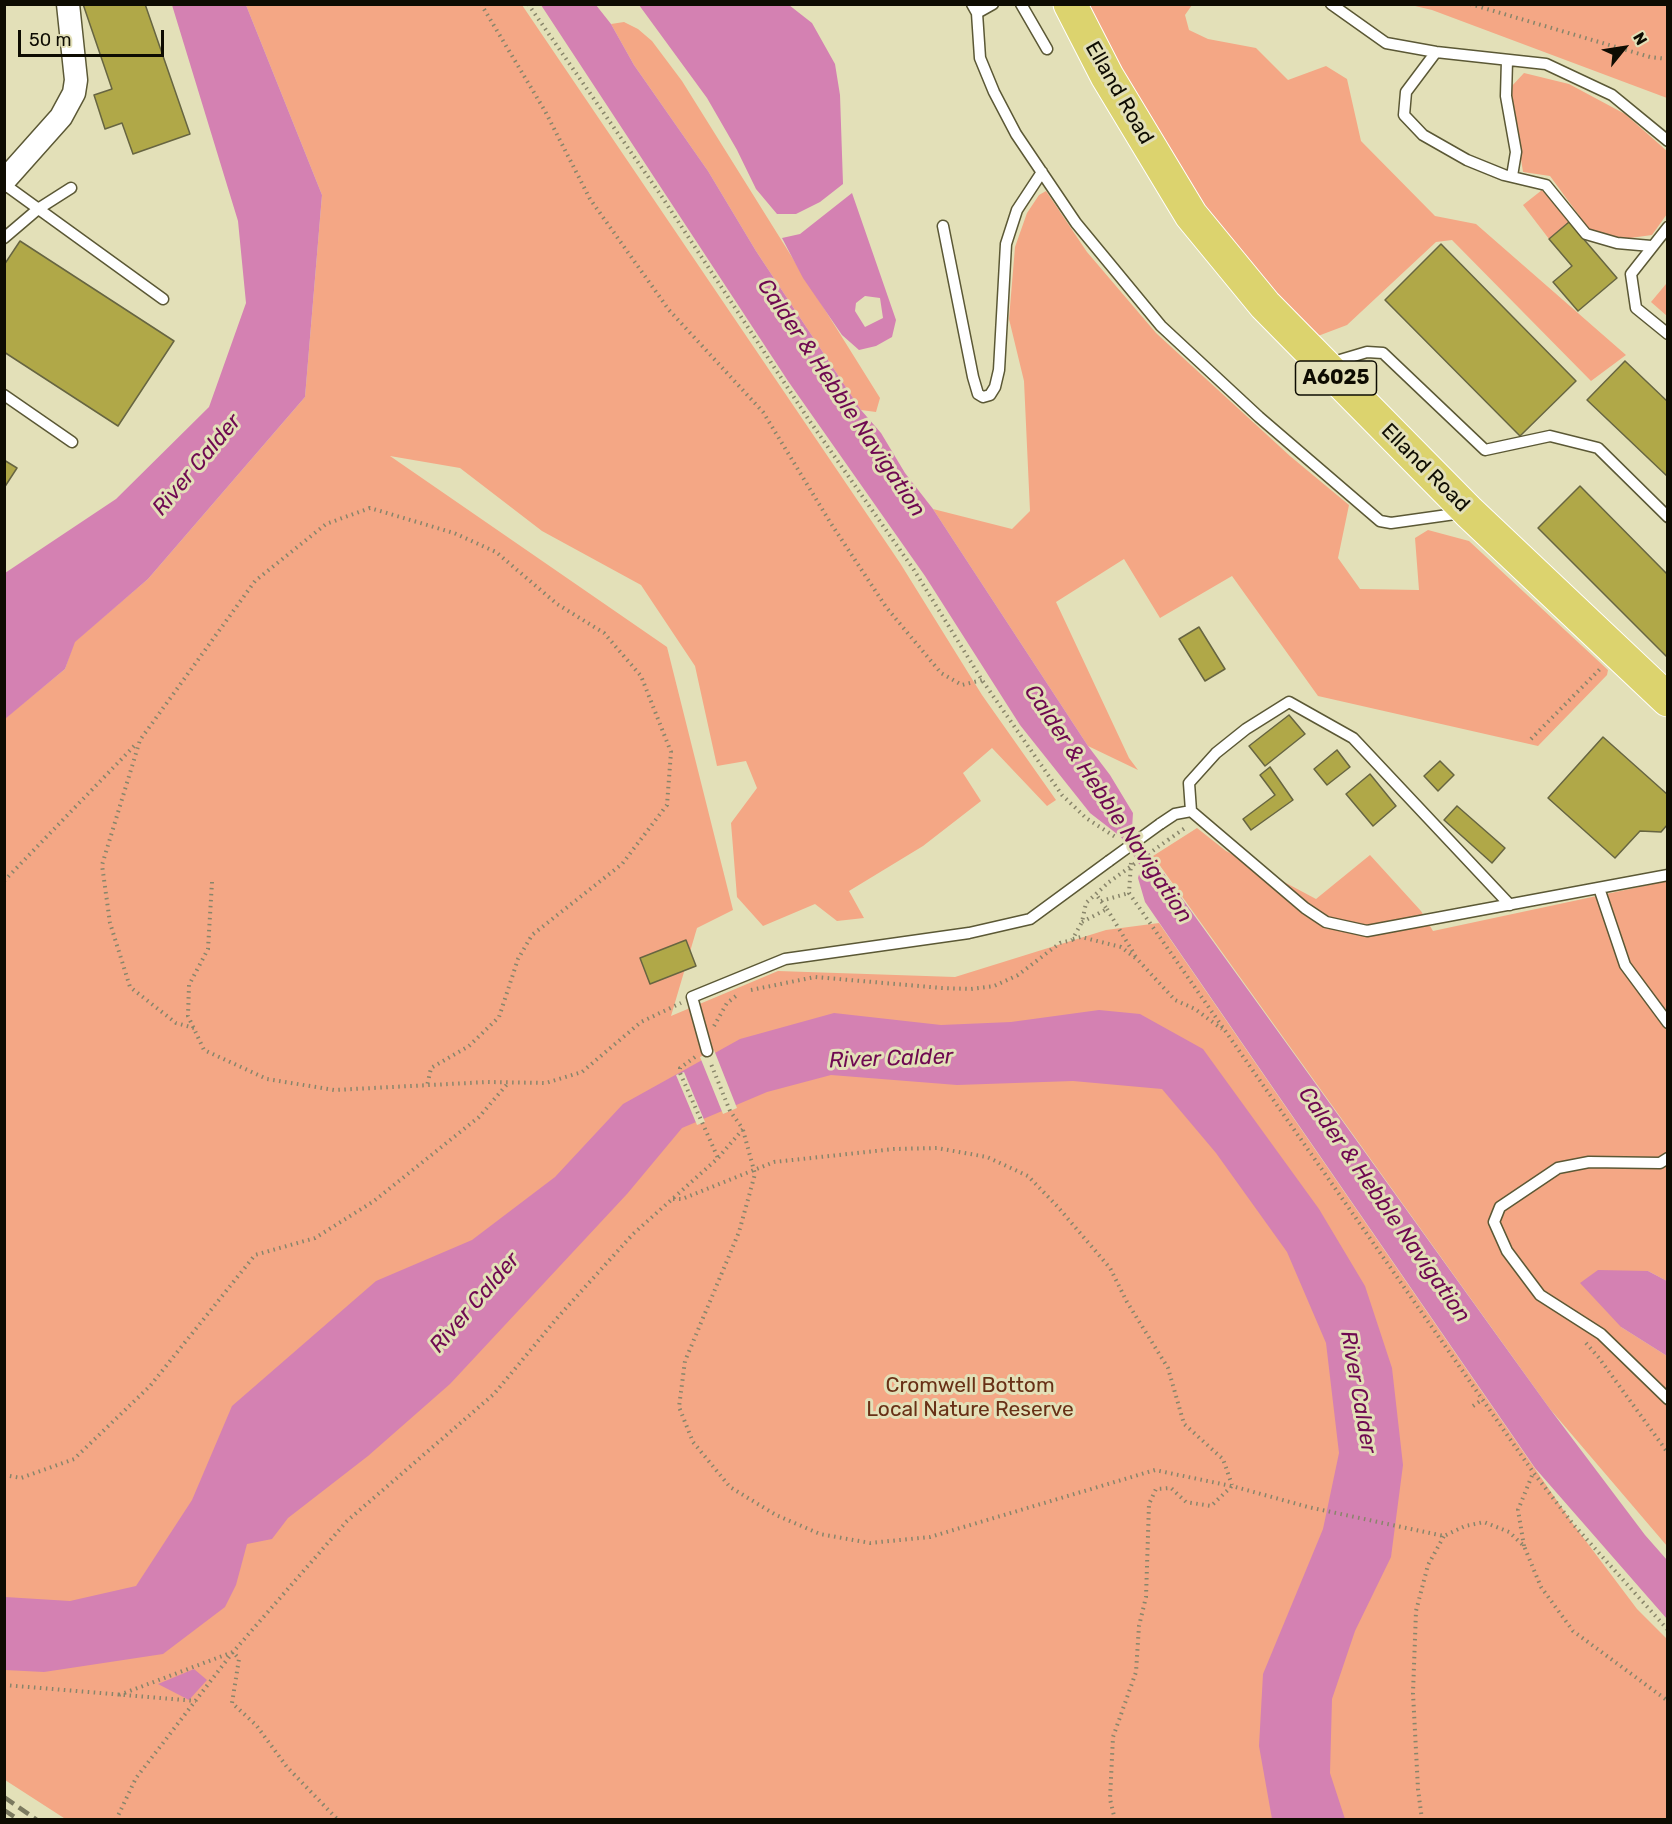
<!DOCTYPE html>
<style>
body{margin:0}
#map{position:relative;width:1672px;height:1824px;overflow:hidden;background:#e3e0b8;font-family:Rubik,sans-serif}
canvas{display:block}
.frame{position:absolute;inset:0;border:6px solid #0e0c02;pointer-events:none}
.north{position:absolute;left:1594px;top:18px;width:60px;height:60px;-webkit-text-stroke:4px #e3e0b8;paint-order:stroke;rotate:60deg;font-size:16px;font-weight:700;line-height:24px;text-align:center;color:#0e0c02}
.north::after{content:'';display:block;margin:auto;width:21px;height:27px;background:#0e0c02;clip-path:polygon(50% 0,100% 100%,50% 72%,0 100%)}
.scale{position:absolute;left:18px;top:30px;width:146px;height:27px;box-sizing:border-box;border:3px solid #0e0c02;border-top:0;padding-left:8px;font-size:18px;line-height:21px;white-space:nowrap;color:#0e0c02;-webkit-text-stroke:4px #e3e0b8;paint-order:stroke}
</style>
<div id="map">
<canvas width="1672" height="1824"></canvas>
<div class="frame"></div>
<div class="north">N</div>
<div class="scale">50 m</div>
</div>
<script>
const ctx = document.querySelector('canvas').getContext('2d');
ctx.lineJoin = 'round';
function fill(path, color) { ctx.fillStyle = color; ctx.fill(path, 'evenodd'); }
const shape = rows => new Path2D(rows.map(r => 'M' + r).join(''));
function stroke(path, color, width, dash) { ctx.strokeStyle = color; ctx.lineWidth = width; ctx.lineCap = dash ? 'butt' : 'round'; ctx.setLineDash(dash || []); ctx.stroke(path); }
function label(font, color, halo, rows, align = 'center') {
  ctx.font = font + ' Rubik,sans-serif'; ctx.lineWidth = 6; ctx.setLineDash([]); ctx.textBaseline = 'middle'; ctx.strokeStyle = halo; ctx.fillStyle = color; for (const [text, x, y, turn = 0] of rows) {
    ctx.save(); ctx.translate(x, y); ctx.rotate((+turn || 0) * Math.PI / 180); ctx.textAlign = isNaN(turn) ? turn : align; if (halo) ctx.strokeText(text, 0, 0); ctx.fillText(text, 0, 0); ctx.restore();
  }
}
fill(shape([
 [246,5,522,5,900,563,982,695,1056,800,1047,806,992,748,963,773,981,801,923,846,849,891,864,918,837,921,815,904,763,926,737,897,731,823,757,788,746,761,717,766,695,666,641,585,542,531,460,468,390,456,667,647,733,910,697,928,671,1016,778,971,955,977,1106,930,1159,923,1573,1524,1637,1609,1667,1639,1667,1819,67,1820,5,1780,4,719,65,669,74,642,148,579,305,397,322,195],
 [1078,5,1192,5,1185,15,1189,30,1208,39,1256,48,1288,80,1326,66,1347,79,1361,141,1435,216,1476,224,1626,355,1591,381,1452,240,1436,242,1347,325,1310,339,1196,211],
 [1411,5,1667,5,1667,98,1432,10],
 [624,22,638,29,652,41,682,81,880,398,876,412,861,410,756,251,708,171,634,65,611,24],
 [1524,73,1569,84,1625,114,1667,151,1667,214,1652,235,1623,239,1589,229,1550,176,1523,172,1510,88],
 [1542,190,1569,222,1549,239,1523,205],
 [1046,191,1087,252,1156,333,1290,456,1349,505,1338,558,1360,589,1419,590,1415,538,1428,530,1469,541,1608,670,1607,675,1538,746,1318,696,1232,576,1160,618,1124,559,1056,602,1129,758,1138,770,1088,746,933,509,1012,529,1030,511,1024,381,1009,319,1015,247,1027,213,1039,195],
 [1666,284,1668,285,1667,316,1651,302],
 [1197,828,1226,851,1316,899,1370,855,1421,911,1433,931,1667,881,1667,1281,1648,1271,1621,1327,1667,1356,1667,1546,1550,1409,1153,856]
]), '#f4a785');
fill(shape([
 [172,5,246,5,322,195,305,397,148,579,75,642,65,669,5,719,5,573,116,499,209,407,246,303,238,221],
 [541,5,596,5,611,24,634,65,708,171,756,251,861,410,881,433,905,473,933,509,1088,746,1110,775,1133,813,1132,829,1550,1409,1645,1535,1667,1560,1667,1619,1535,1468,1145,902,1138,878,1141,867,1121,837,1090,813,1020,725,925,576,788,381],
 [639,5,789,5,812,23,835,64,840,95,843,184,820,202,796,214,777,214,756,189,737,150,707,98],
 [852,193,896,320,892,337,876,346,859,350,842,335,803,278,782,238,800,234],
 [865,296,880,298,883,318,865,327,855,311,856,303],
 [1099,1010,1140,1014,1203,1049,1319,1209,1365,1286,1392,1368,1403,1465,1391,1557,1355,1631,1332,1699,1330,1773,1345,1819,1272,1819,1259,1746,1263,1674,1323,1529,1339,1453,1326,1343,1287,1252,1216,1153,1162,1089,1073,1081,957,1085,831,1075,767,1092,682,1128,627,1194,450,1384,368,1456,288,1518,272,1539,247,1544,236,1585,225,1607,163,1654,44,1672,5,1670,5,1597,70,1601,136,1586,192,1500,232,1406,376,1281,472,1240,555,1177,623,1104,740,1039,834,1013,941,1025,1011,1022],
 [1598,1270,1648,1271,1667,1281,1667,1356,1621,1327,1580,1283],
 [194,1669,207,1680,189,1700,158,1684]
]), '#d481b2');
fill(shape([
 [714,1050,737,1108,723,1114,700,1057],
 [684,1072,705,1122,697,1125,676,1075]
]), '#e3e0b8');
const building = shape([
 [83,4,145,4,190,134,133,154,122,123,105,129,94,95,112,89,83,4],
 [1569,222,1617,278,1578,311,1553,282,1572,266,1549,239,1569,222],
 [20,241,174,341,118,426,4,352,4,265,20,241],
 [1441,244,1576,381,1520,436,1385,300,1441,244],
 [1625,361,1668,402,1668,477,1587,400,1625,361],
 [4,460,17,468,4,488,4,460],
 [1580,486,1668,575,1668,658,1538,528,1580,486],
 [1199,627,1225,669,1205,681,1179,639,1199,627],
 [1289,715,1305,734,1265,766,1249,746,1289,715],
 [1603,737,1668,795,1668,824,1661,832,1640,831,1615,858,1548,798,1603,737],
 [1337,750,1350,767,1327,785,1314,769,1337,750],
 [1440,761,1454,775,1438,791,1424,776,1440,761],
 [1270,767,1293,800,1251,830,1243,819,1275,795,1260,775,1270,767],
 [1370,774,1396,806,1373,826,1346,794,1370,774],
 [1457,806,1505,848,1492,863,1444,820,1457,806],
 [686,940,696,966,650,984,640,958,686,940]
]);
fill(building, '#b0a848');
stroke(building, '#676541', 1.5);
const service = shape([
 [972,4,977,13,980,58,994,92,1016,134,1076,223,1161,326,1259,417,1380,521,1391,523,1462,513],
 [1021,4,1047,49],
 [1331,4,1386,43,1436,52,1546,64,1612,95,1668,141],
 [977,13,993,4],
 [1436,52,1406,92,1404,115,1423,135,1467,160,1504,175,1546,185,1586,234,1617,243,1651,246],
 [1507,60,1506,96,1516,152,1512,176],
 [4,184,163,299],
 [943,226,973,377,978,394,983,397,990,395,995,387,999,370,1006,244,1017,210,1042,172],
 [1668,227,1631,274,1636,308,1668,334],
 [4,238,38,209,71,188],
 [1330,363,1367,352,1383,353,1485,450,1550,436,1598,448,1668,517],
 [4,395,72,442],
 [1191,811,1189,783,1216,753,1246,729,1289,702,1353,738,1510,905],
 [1160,824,1175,814,1191,811,1305,908,1326,922,1367,931,1668,875],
 [1599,888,1625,965,1668,1023],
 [707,1051,692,997,785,959,969,933,1030,919,1109,861],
 [1668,1158,1660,1163,1589,1162,1558,1168,1500,1207,1494,1222,1507,1251,1540,1295,1601,1334,1668,1399]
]);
const minor = shape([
 [4,181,61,117,74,93,76,80,68,4]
]);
const primary = shape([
 [1070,4,1107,76,1191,215,1265,305,1469,512,1668,700]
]);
stroke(service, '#5b5835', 13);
stroke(minor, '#5b5835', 25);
stroke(primary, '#fff', 35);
stroke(shape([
 [481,4,545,111,590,199,669,310,763,412,830,522,886,607,941,673,962,685,982,680],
 [528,4,660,194,809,420,914,570,982,680,1062,795,1086,818,1117,838],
 [1470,4,1650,57,1668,59],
 [1531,739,1601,668],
 [1168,840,1185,828],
 [1131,863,1129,893,1533,1472,1573,1524,1668,1630],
 [4,881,137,743],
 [212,882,208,949,189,985,188,1016,204,1050,267,1079,334,1090,488,1082,546,1083,582,1072,641,1022,681,1003],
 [1101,901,1129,893],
 [1107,909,1136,957],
 [1082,922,1107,909,1095,893],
 [1073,939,1081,937,1121,947,1138,960,1175,1000,1195,1009,1222,1029],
 [751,990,815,977,942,988,971,989,994,986,1018,975,1060,943,1072,940,1082,922,1086,903,1109,882],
 [714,1026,727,1003,736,996],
 [194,1028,176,1023,130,987,110,923,102,865,140,740,255,581,326,524,370,508,454,533,496,552,557,604,604,633,641,676,671,752,667,805,622,864,532,935,518,959,499,1017,469,1046,431,1068,427,1086],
 [695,1057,680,1068,680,1073,718,1158],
 [743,1130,755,1174,739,1232,685,1361,679,1407,693,1442,730,1487,776,1515,820,1534,870,1543,930,1537,1155,1470,1231,1486],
 [673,1199,682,1199,774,1162,894,1149,937,1148,987,1157,1028,1176,1057,1206,1110,1268,1127,1302,1168,1368,1184,1424,1223,1459,1232,1485],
 [1586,1343,1599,1358,1668,1453],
 [1473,1406,1483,1399],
 [4,1475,21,1478,74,1459,150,1386,255,1255,315,1238,374,1201,479,1117,509,1082],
 [1524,1546,1518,1510,1533,1473],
 [4,1685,196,1701],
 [119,1695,233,1652,239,1659,232,1703,256,1725,287,1767,338,1820],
 [116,1820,136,1778,233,1652,347,1521,494,1394,558,1317,633,1234,718,1158,743,1129,730,1111,711,1064],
 [1115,1820,1110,1799,1113,1737,1136,1672,1139,1626,1146,1597,1149,1504,1156,1489,1171,1488,1186,1502,1211,1506,1232,1486,1308,1507,1444,1536,1465,1526,1484,1522,1509,1532,1524,1546,1541,1587,1573,1631,1668,1701],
 [1422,1820,1418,1789,1413,1693,1416,1611,1428,1565,1444,1536]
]), '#88856a', 4, [1.5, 4.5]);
stroke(service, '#fff', 10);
stroke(minor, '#fff', 22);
stroke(primary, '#dcd36e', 33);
stroke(shape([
 [4,1797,37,1820],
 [4,1810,19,1820]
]), '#7b795f', 4.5, [12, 6]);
const serviceBridge = shape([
 [1109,861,1160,824]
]);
stroke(serviceBridge, '#5b5835', 13, []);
stroke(shape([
 [1109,882,1168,840]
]), '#88856a', 4, [1.5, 4.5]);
stroke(serviceBridge, '#fff', 10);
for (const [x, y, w] of [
 [1336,378,81]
]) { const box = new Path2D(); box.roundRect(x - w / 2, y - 17, w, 34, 4.5); ctx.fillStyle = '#e3e0b8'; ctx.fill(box); stroke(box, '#0e0c02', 1.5); }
label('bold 20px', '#0e0c02', null, [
 ["A6025",1336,378]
]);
label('21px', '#0e0c02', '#e3e0b8', [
 ["Elland Road",1119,93,60],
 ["Elland Road",1425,468,45]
]);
label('21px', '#683016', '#e3e0b8', [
 ["Cromwell Bottom",970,1386],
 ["Local Nature Reserve",970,1410]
]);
label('italic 22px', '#6f0951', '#e3e0b8', [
 ["Calder & Hebble Navigation",841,398,56],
 ["River Calder",197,465,-50],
 ["Calder & Hebble Navigation",1108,804,56],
 ["River Calder",891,1059,-2],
 ["Calder & Hebble Navigation",1384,1205,55],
 ["River Calder",475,1303,-49],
 ["River Calder",1358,1392,80]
]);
</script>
